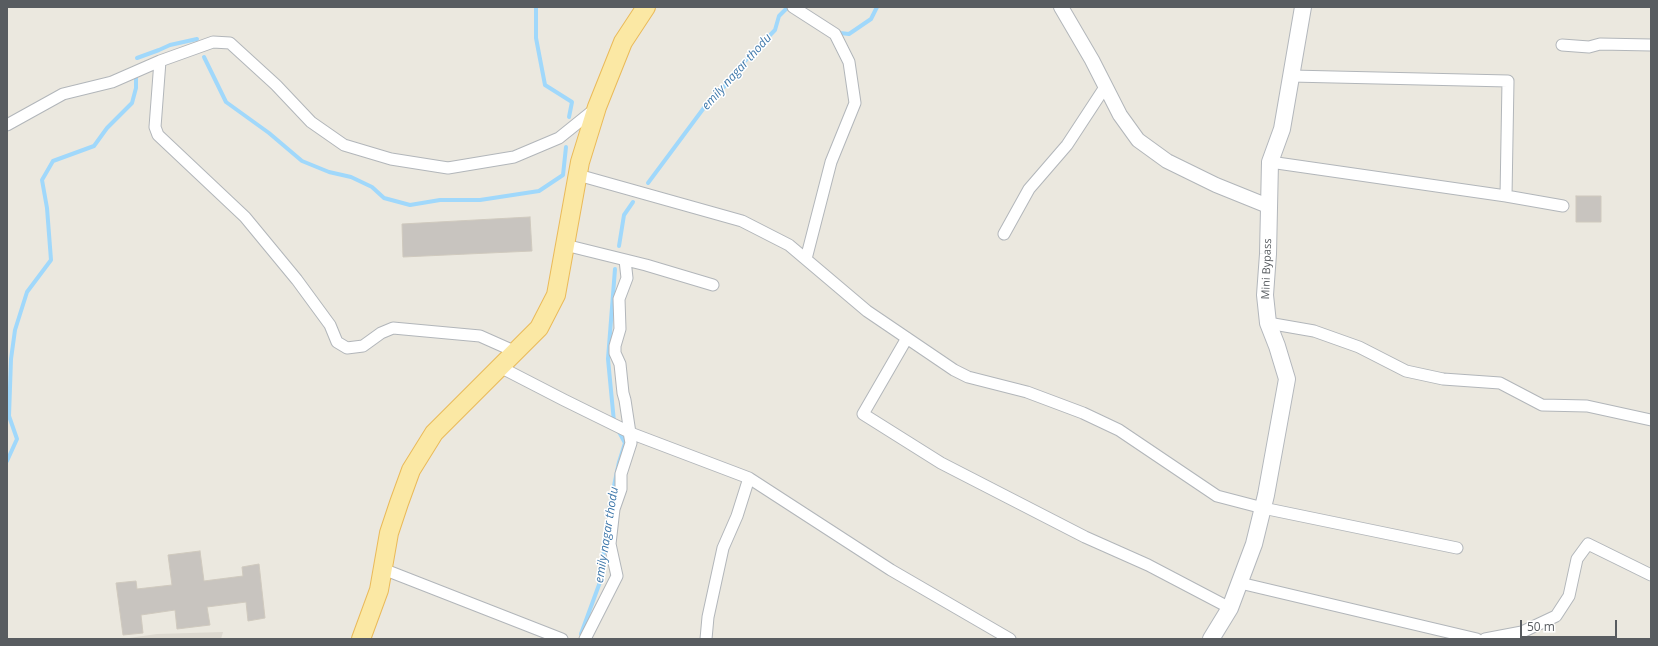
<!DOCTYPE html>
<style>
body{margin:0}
#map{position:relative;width:1658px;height:646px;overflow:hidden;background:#ebe8df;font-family:"Open Sans",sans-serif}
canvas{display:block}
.frame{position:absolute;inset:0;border:8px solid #585c60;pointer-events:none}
.scale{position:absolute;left:1520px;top:620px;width:97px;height:18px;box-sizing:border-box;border:2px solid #585c60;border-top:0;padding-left:5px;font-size:12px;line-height:14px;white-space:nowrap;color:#585c60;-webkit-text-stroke:3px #fff;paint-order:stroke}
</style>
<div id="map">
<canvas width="1658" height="646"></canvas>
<div class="frame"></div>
<div class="scale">50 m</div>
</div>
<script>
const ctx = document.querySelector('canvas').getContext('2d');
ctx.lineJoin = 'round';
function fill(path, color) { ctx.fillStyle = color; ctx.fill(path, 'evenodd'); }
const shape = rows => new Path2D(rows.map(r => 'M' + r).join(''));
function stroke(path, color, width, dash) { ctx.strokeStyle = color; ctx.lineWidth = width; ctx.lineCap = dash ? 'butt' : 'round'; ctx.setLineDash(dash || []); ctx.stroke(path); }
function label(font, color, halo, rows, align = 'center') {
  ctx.font = font + ' "Open Sans",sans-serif'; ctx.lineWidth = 3; ctx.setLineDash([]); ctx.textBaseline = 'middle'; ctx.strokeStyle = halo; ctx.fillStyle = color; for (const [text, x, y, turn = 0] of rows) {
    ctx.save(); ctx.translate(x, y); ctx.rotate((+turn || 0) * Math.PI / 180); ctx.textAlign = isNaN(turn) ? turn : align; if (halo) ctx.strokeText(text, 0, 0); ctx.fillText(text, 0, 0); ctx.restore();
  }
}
fill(shape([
 [223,632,221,639,122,639,157,634]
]), '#ddd9d0');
stroke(shape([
 [536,7,536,38,545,85,572,102,569,117],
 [836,30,840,33,849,34,871,19,877,7],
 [204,57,226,102,269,133,302,161,329,172,351,177,372,187,384,198,410,205,440,200,480,200,539,191,563,175,566,147],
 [137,58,159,50,170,45,197,39],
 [648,183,709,101,724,87,740,66,775,30,779,16,787,8,791,10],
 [619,246,624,215,633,202],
 [614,422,608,359,615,269],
 [7,461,17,439,9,416,11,359,15,330,27,292,51,260,47,208,42,180,53,161,94,146,107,128,132,103,136,88,136,78],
 [609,510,619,462,625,443,618,430],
 [581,634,600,582,605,542]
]), '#a0d8fb', 4);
const building = shape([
 [1576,196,1601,196,1601,222,1576,222,1576,196],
 [530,217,532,251,403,257,402,224,530,217],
 [200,551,204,581,243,576,242,567,259,564,265,618,248,621,246,602,207,607,210,625,177,629,175,610,141,615,143,633,123,635,116,583,136,581,137,589,172,585,168,555,200,551]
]);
fill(building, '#c8c4bf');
stroke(building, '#cfc9be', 1);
const minor = shape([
 [793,7,835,34,849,62,855,103,831,162,806,259],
 [1562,45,1589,47,1600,44,1651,45],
 [160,61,155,127,158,135,245,217,297,280,330,325,337,342,347,348,363,346,381,333,393,328,480,336,516,352],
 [1291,76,1508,81,1506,196,1563,206],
 [7,125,63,94,112,82,160,61,213,42,230,43,276,85,311,122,344,145,391,159,448,168,514,157,559,138,595,109],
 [1270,162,1506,196],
 [578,175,742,221,789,245,867,311,954,370,968,377,1027,392,1083,413,1119,430,1217,496,1263,508,1457,548],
 [1004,234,1029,189,1067,145,1105,87],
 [565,245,646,265,713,285],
 [625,260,627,278,619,299,620,329,615,346,615,353,620,364,623,393,625,400,630,433],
 [1268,323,1314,331,1359,347,1406,371,1443,379,1500,383,1542,405,1587,406,1651,420],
 [907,338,863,414,941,463,1085,537,1148,565,1230,608],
 [500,367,564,400,633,434,749,478,891,570,1010,639],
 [383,569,562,639],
 [1240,583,1477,639],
 [585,639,617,576,610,544,614,509,621,489,621,474,631,443,629,432],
 [706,639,708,617,723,548,737,516,749,478],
 [1485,639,1522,632,1556,616,1569,596,1577,559,1588,544,1651,575]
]);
const tertiary = shape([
 [1061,7,1092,60,1120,115,1138,140,1167,161,1216,185,1268,206]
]);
const secondary = shape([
 [1211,639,1230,608,1254,544,1266,495,1287,379,1277,346,1268,323,1265,295,1268,254,1270,162,1282,129,1303,7]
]);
const primary = shape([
 [361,639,379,590,389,533,399,503,411,470,434,433,539,328,556,295,580,162,597,107,623,42,646,7]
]);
stroke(minor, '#b2b6ba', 13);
stroke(tertiary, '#b2b6ba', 16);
stroke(secondary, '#b3b7bc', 18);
stroke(primary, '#eaba59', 20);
stroke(minor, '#fff', 11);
stroke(tertiary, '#fff', 14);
stroke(secondary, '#fff', 16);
stroke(primary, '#fbe8a4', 18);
label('11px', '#585c60', '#fff', [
 ["Mini Bypass",1267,269,-88]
]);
label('italic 12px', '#4079ab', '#fff', [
 ["emily nagar thodu",737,72,-48],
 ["emily nagar thodu",607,535,-81]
]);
</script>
